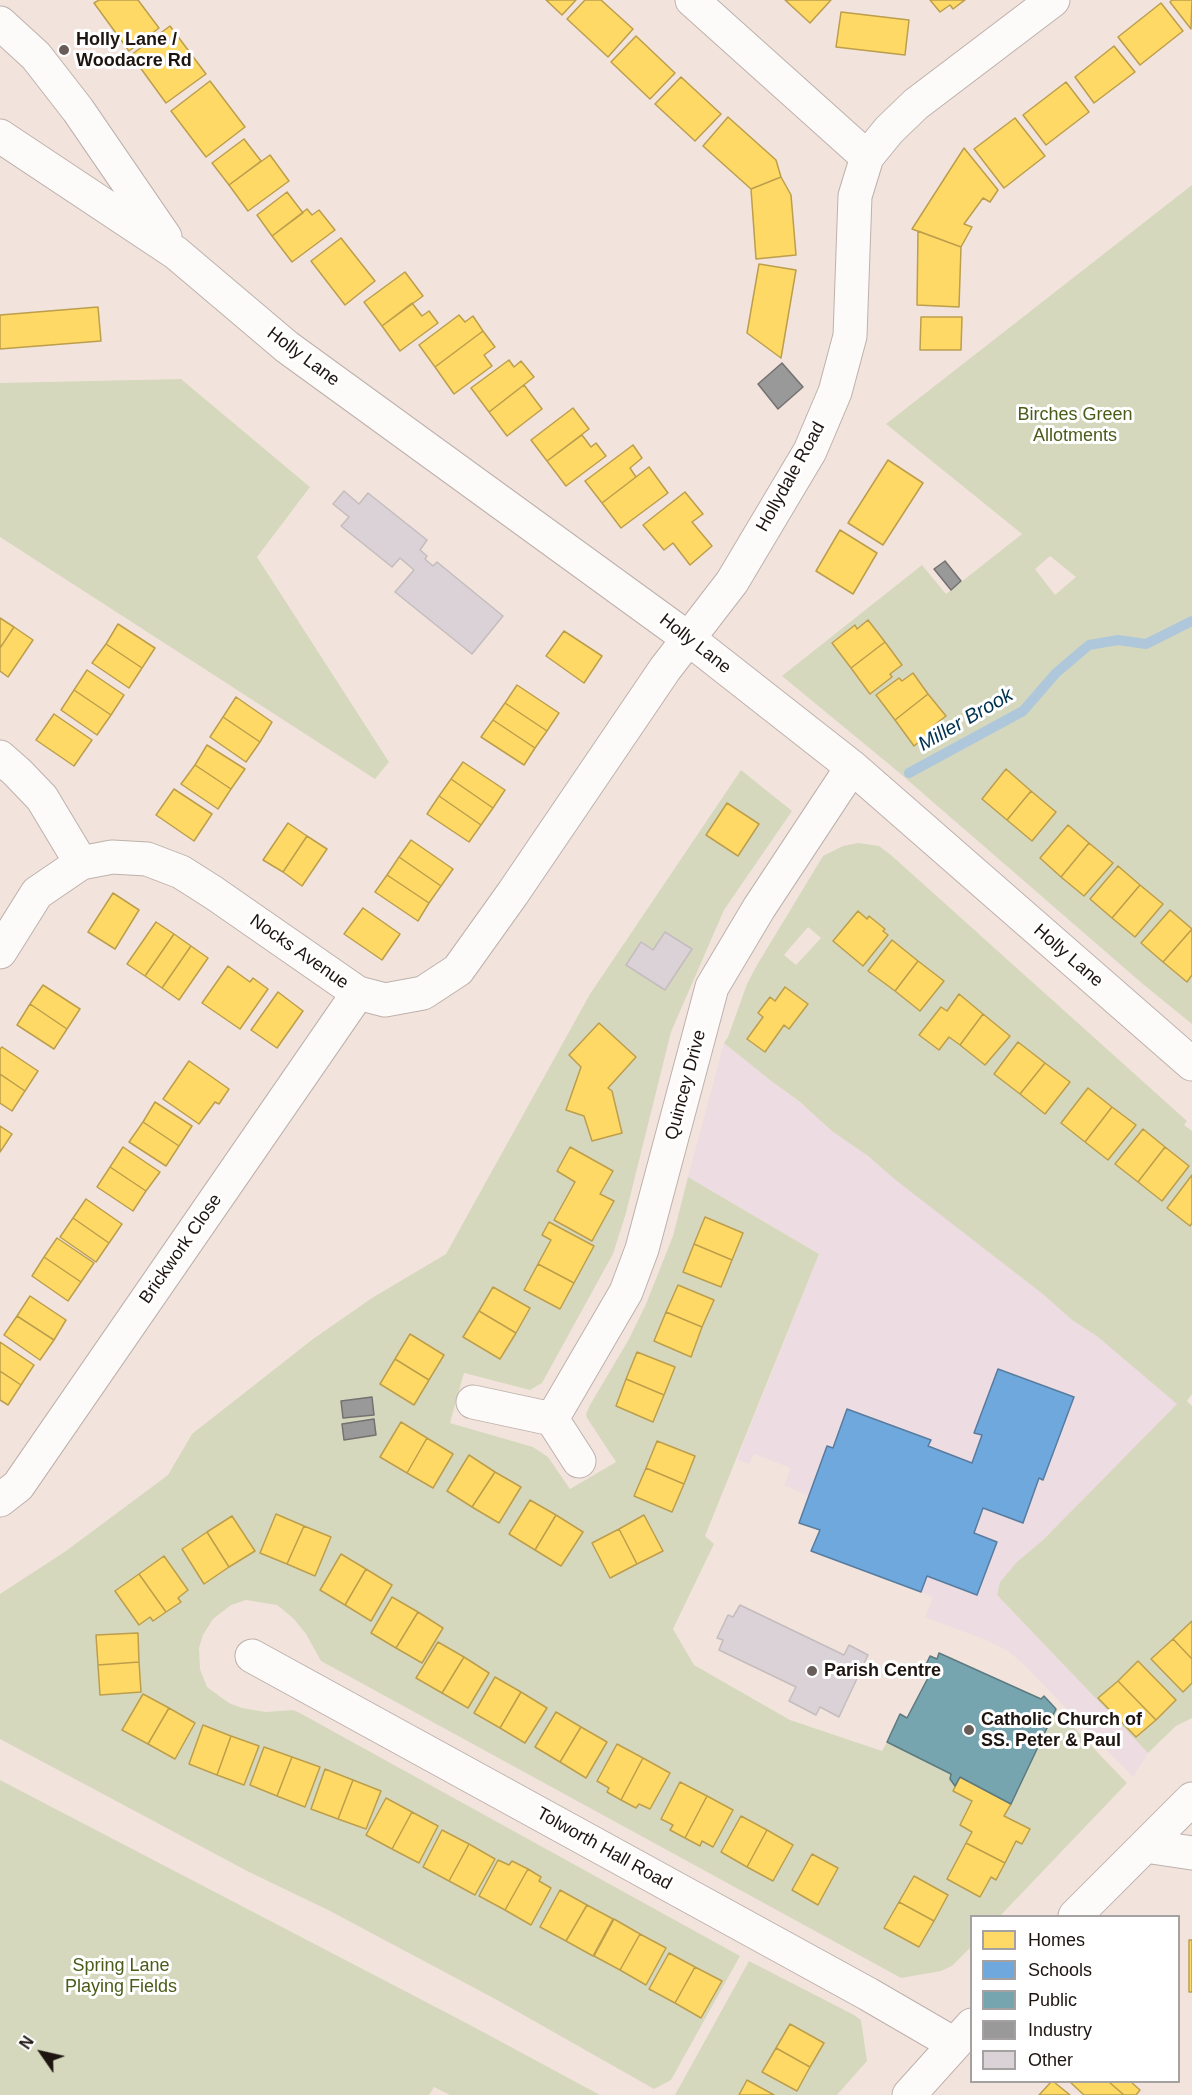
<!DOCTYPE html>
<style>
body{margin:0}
#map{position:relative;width:1192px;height:2095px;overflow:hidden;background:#f2e4dc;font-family:Arial,sans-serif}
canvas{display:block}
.legend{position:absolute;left:970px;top:1915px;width:210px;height:168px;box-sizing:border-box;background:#fff;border:2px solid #a5a1a0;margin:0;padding:8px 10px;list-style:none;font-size:18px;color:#1e1511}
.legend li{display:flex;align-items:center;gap:12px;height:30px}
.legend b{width:30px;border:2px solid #a5a1a0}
.north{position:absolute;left:12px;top:2023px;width:60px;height:60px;-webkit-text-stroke:4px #fff;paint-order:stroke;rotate:304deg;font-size:16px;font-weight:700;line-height:24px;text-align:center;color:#1e1511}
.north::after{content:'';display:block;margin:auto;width:21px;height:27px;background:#1e1511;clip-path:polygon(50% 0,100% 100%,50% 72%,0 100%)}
</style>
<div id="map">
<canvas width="1192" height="2095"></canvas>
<ul class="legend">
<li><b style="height:16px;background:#ffd966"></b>Homes</li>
<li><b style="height:16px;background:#6fa8dc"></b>Schools</li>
<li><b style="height:16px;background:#76a5af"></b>Public</li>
<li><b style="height:16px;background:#999"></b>Industry</li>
<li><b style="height:16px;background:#dbd2d8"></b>Other</li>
</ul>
<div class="north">N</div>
</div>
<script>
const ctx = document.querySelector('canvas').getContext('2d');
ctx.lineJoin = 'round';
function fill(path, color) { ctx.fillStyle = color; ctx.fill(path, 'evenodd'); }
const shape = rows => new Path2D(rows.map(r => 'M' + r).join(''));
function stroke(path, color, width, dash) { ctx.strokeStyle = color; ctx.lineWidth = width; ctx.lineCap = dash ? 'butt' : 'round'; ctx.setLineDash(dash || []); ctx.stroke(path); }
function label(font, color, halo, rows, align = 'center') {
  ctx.font = font + ' Arial,sans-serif'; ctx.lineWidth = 6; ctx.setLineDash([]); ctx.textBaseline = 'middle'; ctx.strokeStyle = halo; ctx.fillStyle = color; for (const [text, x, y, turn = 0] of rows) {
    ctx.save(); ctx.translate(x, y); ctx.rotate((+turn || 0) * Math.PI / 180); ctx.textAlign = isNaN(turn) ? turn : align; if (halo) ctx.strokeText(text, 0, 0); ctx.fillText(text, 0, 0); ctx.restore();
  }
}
fill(shape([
 [724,1043,1044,1295,1072,1320,1098,1337,1178,1404,1043,1540,1017,1563,1000,1582,997,1595,1148,1753,1133,1777,1023,1664,1008,1651,986,1640,925,1617,933,1598,921,1592,811,1551,819,1530,799,1523,808,1496,784,1485,791,1468,754,1454,749,1464,737,1460,819,1254,688,1177]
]), '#eddce1');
fill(shape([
 [1192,185,1192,1024,1144,985,896,770,782,676,922,565,946,594,1022,534,886,424],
 [1050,556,1076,577,1055,595,1035,569],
 [181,379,310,487,257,557,389,762,375,779,0,537,0,383],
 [741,770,792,811,724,910,671,1032,626,1213,613,1254,542,1383,530,1390,464,1373,450,1423,533,1447,548,1457,570,1489,616,1462,587,1418,586,1414,590,1405,629,1339,646,1304,673,1236,688,1177,819,1254,705,1536,714,1544,673,1629,694,1665,790,1720,882,1751,887,1742,951,1774,950,1779,955,1786,953,1791,972,1801,960,1825,972,1832,966,1843,1005,1862,1016,1841,1022,1843,1030,1829,1004,1816,1056,1709,1127,1783,1000,1916,972,1916,971,1947,952,1966,941,1971,901,1978,321,1661,306,1634,293,1618,277,1605,246,1600,231,1605,213,1619,203,1635,199,1648,200,1669,207,1687,229,1703,242,1708,266,1712,293,1710,298,1712,740,1956,671,2080,654,2089,497,2000,330,1911,249,1872,0,1739,0,1594,66,1551,168,1475,192,1434,313,1339,372,1298,446,1254,590,994],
 [858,843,879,846,891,855,1187,1121,1184,1125,1192,1131,1192,1394,1187,1401,1192,1406,1192,1718,1176,1726,1148,1753,997,1595,1000,1582,1017,1562,1043,1540,1177,1404,1098,1337,1072,1320,1044,1295,897,1181,868,1156,832,1131,800,1102,770,1080,724,1043,728,1037,747,984,757,965,823,856,843,846],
 [808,927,821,938,796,965,784,955],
 [0,1780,472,2026,600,2095,450,2095,434,2087,429,2095,0,2095],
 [749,1961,854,2015,861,2020,867,2061,837,2095,675,2095]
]), '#d6d8bd');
const homes = shape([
 [99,0,138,0,159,28,129,51,94,3,99,0],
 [546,0,576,0,562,15,546,0],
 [585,0,601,0,633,29,608,57,567,19,585,0],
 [785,0,831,0,810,23,785,0],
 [930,0,965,0,953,9,950,5,940,12,930,0],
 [1172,0,1192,0,1191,29,1170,2,1172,0],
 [1161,3,1183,31,1140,65,1118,37,1161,3],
 [841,12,909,20,905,55,836,47,841,12],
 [170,26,206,74,166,103,131,55,170,26],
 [636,36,675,73,650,99,611,62,636,36],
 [1114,46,1135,72,1094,103,1075,77,1114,46],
 [681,77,721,114,695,141,655,104,681,77],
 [210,81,245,127,206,157,171,111,210,81],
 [1066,82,1089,112,1046,145,1023,115,1066,82],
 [728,117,776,160,781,177,751,189,703,146,728,117],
 [1015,118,1045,156,1004,188,974,149,1015,118],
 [244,139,261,161,229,185,212,163,244,139],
 [964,148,998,190,990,202,983,198,964,224,972,227,961,247,912,229,964,148],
 [270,155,289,181,248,211,229,185,270,155],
 [781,177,791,195,796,255,756,259,751,189,781,177],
 [287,192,303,213,272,236,257,215,287,192],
 [307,209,312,215,319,210,335,230,292,262,272,236,307,209],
 [918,231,961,247,959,307,917,305,918,231],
 [341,238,375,281,345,305,311,261,341,238],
 [759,264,796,270,781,358,747,333,759,264],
 [405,272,423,296,382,326,364,302,405,272],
 [412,303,422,316,429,311,438,323,400,351,382,326,412,303],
 [98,307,101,341,0,349,0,315,98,307],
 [459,315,465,322,473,316,483,331,435,367,419,345,459,315],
 [921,317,962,317,961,350,920,350,921,317],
 [483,331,495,347,484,355,492,366,454,394,435,367,483,331],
 [509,360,514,367,521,361,534,377,489,412,471,388,509,360],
 [524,385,542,409,507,436,489,412,524,385],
 [573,408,589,429,547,461,531,440,573,408],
 [582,435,591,447,596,443,606,456,566,486,547,461,582,435],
 [633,445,642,458,630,468,636,477,602,503,585,481,633,445],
 [888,460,923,483,883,545,848,523,888,460],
 [649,467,668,493,621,528,602,503,649,467],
 [685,492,703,514,692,522,712,546,690,565,673,543,664,550,643,525,685,492],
 [840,530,877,553,853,594,816,571,840,530],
 [0,618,14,627,0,648,0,618],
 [868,620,885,642,851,668,832,643,855,625,857,629,868,620],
 [118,624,155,648,142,668,106,644,118,624],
 [14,627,33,640,8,677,0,671,0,648,14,627],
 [564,631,602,656,584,683,546,656,564,631],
 [885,642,902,665,890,674,892,677,870,694,851,668,885,642],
 [106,644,142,668,129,688,92,663,106,644],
 [87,670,124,695,111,715,74,690,87,670],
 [913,673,928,694,895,720,876,695,899,678,902,681,913,673],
 [517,685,559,713,547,731,505,703,517,685],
 [74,690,111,715,97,735,61,710,74,690],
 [928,694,946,716,933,726,935,729,914,746,895,720,928,694],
 [236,697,272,722,260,742,223,717,236,697],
 [505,703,547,731,535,748,493,720,505,703],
 [54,714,92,740,74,766,36,740,54,714],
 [223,717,260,742,246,762,210,737,223,717],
 [493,720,535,748,524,765,481,737,493,720],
 [207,745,245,769,231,789,195,765,207,745],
 [463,762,505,790,493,808,451,779,463,762],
 [195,765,231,789,218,809,181,784,195,765],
 [1006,769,1031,791,1007,820,982,799,1006,769],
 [451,779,493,808,481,825,439,796,451,779],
 [174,789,212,814,194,841,156,815,174,789],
 [1031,791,1056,812,1032,841,1007,820,1031,791],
 [439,796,481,825,469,842,427,814,439,796],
 [727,803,759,824,738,856,706,835,727,803],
 [288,823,307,836,283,872,263,860,288,823],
 [1068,825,1089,843,1061,877,1040,858,1068,825],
 [307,836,327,849,302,886,283,872,307,836],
 [411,840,453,869,441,886,399,857,411,840],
 [1089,843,1113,863,1084,896,1061,877,1089,843],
 [399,857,441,886,429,903,387,875,399,857],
 [1118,866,1140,885,1112,918,1090,899,1118,866],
 [387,875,429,903,418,921,375,892,387,875],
 [1140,885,1163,904,1135,937,1112,918,1140,885],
 [113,893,139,910,115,949,88,932,113,893],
 [363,908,400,934,382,960,344,934,363,908],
 [1170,910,1192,929,1163,962,1141,943,1170,910],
 [858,911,867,919,869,916,885,929,883,931,888,935,863,966,833,941,858,911],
 [156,922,174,934,145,976,127,964,156,922],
 [1192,929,1192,975,1187,982,1163,962,1192,929],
 [174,934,191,946,162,988,145,976,174,934],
 [892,940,918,961,895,991,868,971,892,940],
 [191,946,208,958,179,1000,162,988,191,946],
 [918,961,944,981,920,1011,895,991,918,961],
 [228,966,250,982,253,978,268,989,240,1029,202,1003,228,966],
 [43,985,80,1009,67,1029,30,1004,43,985],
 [785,987,808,1004,789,1029,784,1025,765,1052,747,1039,763,1017,758,1013,770,997,775,1001,785,987],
 [278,992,303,1011,277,1048,251,1030,278,992],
 [959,994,983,1014,960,1045,949,1037,939,1050,919,1035,941,1007,947,1011,959,994],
 [30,1004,67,1029,54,1049,17,1025,30,1004],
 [983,1014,1010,1036,985,1065,960,1045,983,1014],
 [599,1023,636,1057,608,1088,612,1091,622,1133,592,1141,584,1116,566,1110,581,1067,569,1055,599,1023],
 [1018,1042,1045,1063,1020,1094,994,1074,1018,1042],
 [2,1047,38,1071,25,1091,0,1074,0,1049,2,1047],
 [189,1061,229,1089,219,1104,215,1102,199,1124,163,1099,189,1061],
 [1045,1063,1070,1082,1045,1114,1020,1094,1045,1063],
 [0,1074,25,1091,12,1111,0,1103,0,1074],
 [1088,1088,1112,1107,1085,1142,1061,1123,1088,1088],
 [155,1102,192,1126,179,1146,143,1122,155,1102],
 [1112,1107,1136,1125,1108,1160,1085,1142,1112,1107],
 [143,1122,179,1146,166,1166,129,1142,143,1122],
 [0,1126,12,1134,0,1152,0,1126],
 [1143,1129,1165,1147,1138,1182,1115,1164,1143,1129],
 [123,1147,160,1172,146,1191,110,1167,123,1147],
 [570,1147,613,1171,600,1194,614,1201,592,1241,554,1220,575,1182,557,1171,570,1147],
 [1165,1147,1189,1166,1162,1201,1138,1182,1165,1147],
 [110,1167,146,1191,133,1211,97,1187,110,1167],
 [1192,1175,1192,1223,1190,1226,1167,1208,1192,1175],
 [86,1199,122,1224,109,1243,73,1218,86,1199],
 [705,1217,743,1233,732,1260,694,1244,705,1217],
 [73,1218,109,1243,96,1262,60,1237,73,1218],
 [549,1222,594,1246,574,1283,538,1264,551,1240,542,1235,549,1222],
 [57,1238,94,1263,81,1282,44,1257,57,1238],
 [694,1244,732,1260,721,1287,683,1272,694,1244],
 [44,1257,81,1282,68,1301,32,1276,44,1257],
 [538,1264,574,1283,560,1309,524,1290,538,1264],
 [678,1285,714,1300,702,1327,666,1312,678,1285],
 [493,1287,530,1308,516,1333,479,1311,493,1287],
 [30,1296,66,1320,54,1340,17,1316,30,1296],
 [479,1311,516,1333,500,1359,463,1337,479,1311],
 [666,1312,702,1327,691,1357,654,1341,666,1312],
 [17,1316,54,1340,40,1360,4,1335,17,1316],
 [410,1334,444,1355,429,1380,395,1359,410,1334],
 [0,1342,34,1365,21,1385,0,1371,0,1342],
 [637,1352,675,1367,664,1395,626,1379,637,1352],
 [395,1359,429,1380,414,1405,380,1384,395,1359],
 [0,1371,21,1385,8,1405,0,1400,0,1371],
 [626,1379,664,1395,653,1422,616,1406,626,1379],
 [401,1422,427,1438,407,1473,380,1457,401,1422],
 [427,1438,453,1454,433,1488,407,1473,427,1438],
 [657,1441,695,1456,684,1484,646,1468,657,1441],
 [469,1455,495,1472,472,1507,447,1491,469,1455],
 [646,1468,684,1484,672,1512,634,1496,646,1468],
 [495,1472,521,1487,499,1523,472,1507,495,1472],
 [530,1500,556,1515,535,1550,509,1534,530,1500],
 [276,1514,304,1526,287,1564,260,1553,276,1514],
 [556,1515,583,1532,561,1566,535,1550,556,1515],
 [644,1515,663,1551,637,1564,619,1529,644,1515],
 [232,1516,255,1551,229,1567,207,1532,232,1516],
 [304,1526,331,1537,315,1576,287,1564,304,1526],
 [619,1529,637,1564,610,1578,592,1543,619,1529],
 [207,1532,229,1567,204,1584,182,1549,207,1532],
 [341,1554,366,1569,345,1605,320,1590,341,1554],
 [164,1556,188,1590,178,1598,181,1602,166,1612,139,1574,164,1556],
 [366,1569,392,1585,371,1621,345,1605,366,1569],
 [139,1574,166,1612,153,1621,150,1617,139,1625,115,1591,139,1574],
 [392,1597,418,1612,396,1648,371,1633,392,1597],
 [418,1612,443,1628,422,1663,396,1648,418,1612],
 [1192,1621,1192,1659,1173,1639,1192,1621],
 [138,1633,139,1662,98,1665,96,1635,138,1633],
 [1173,1639,1192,1659,1192,1683,1183,1692,1151,1659,1173,1639],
 [438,1642,464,1657,442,1693,416,1678,438,1642],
 [464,1657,489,1673,468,1708,442,1693,464,1657],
 [1138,1661,1176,1700,1156,1720,1118,1681,1138,1661],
 [139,1662,141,1692,100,1695,98,1665,139,1662],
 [495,1677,521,1692,500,1728,474,1713,495,1677],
 [1118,1681,1156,1720,1136,1737,1098,1698,1118,1681],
 [521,1692,547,1708,525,1743,500,1728,521,1692],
 [143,1694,169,1708,148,1744,122,1730,143,1694],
 [169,1708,195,1723,175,1759,148,1744,169,1708],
 [556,1712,581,1727,560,1762,535,1747,556,1712],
 [203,1725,231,1736,217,1775,189,1764,203,1725],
 [581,1727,607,1742,586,1778,560,1762,581,1727],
 [231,1736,259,1746,244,1785,217,1775,231,1736],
 [617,1744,643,1758,621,1800,607,1792,609,1788,597,1781,617,1744],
 [264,1747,292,1757,277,1796,250,1785,264,1747],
 [292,1757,320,1767,305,1807,277,1796,292,1757],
 [643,1758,670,1773,650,1809,639,1804,636,1808,621,1800,643,1758],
 [325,1769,353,1780,338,1819,311,1809,325,1769],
 [960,1777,1011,1804,1004,1816,1030,1829,1022,1844,1016,1841,1005,1863,966,1843,972,1832,960,1825,972,1801,953,1791,960,1777],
 [353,1780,381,1791,366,1829,338,1819,353,1780],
 [680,1782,707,1796,685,1838,670,1830,673,1825,661,1819,680,1782],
 [707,1796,733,1810,713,1847,702,1841,700,1846,685,1838,707,1796],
 [386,1798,412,1812,392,1849,366,1835,386,1798],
 [412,1812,438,1826,419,1863,392,1849,412,1812],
 [741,1816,767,1830,747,1867,721,1852,741,1816],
 [442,1830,469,1844,449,1881,423,1867,442,1830],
 [767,1830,793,1845,773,1881,747,1867,767,1830],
 [966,1843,1005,1863,996,1880,991,1877,980,1897,947,1879,966,1843],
 [469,1844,495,1859,475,1895,449,1881,469,1844],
 [812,1854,838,1868,818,1905,792,1890,812,1854],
 [498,1860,509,1865,512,1861,528,1869,505,1910,479,1896,498,1860],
 [528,1869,541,1877,539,1881,551,1888,531,1925,505,1910,528,1869],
 [914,1876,948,1895,934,1921,899,1902,914,1876],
 [560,1890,587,1905,566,1941,540,1927,560,1890],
 [899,1902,934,1921,919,1947,884,1928,899,1902],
 [587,1905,613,1919,593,1956,566,1941,587,1905],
 [614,1919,640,1934,620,1970,594,1956,614,1919],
 [640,1934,666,1948,646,1985,620,1970,640,1934],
 [1189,1940,1192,1940,1192,1992,1189,1992,1189,1940],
 [669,1953,695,1967,675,2003,649,1989,669,1953],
 [695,1967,722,1981,701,2018,675,2003,695,1967],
 [790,2024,824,2043,810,2067,776,2048,790,2024],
 [776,2048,810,2067,797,2091,762,2072,776,2048],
 [747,2080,774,2095,739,2095,747,2080],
 [1051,2082,1054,2082,1070,2095,1039,2095,1051,2082],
 [1070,2082,1109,2082,1124,2095,1084,2095,1070,2082],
 [1109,2082,1131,2082,1140,2090,1136,2095,1124,2095,1109,2082]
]);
fill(homes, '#ffd966');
stroke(homes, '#bc9e4c', 1.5);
const schools = shape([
 [998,1369,1074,1397,1043,1480,1039,1478,1023,1523,983,1508,974,1533,997,1542,977,1595,927,1576,921,1592,811,1551,820,1530,799,1523,827,1446,833,1448,847,1409,931,1440,928,1446,972,1463,982,1435,974,1433,998,1369]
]);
fill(schools, '#6fa8dc');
stroke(schools, '#577c9f', 1.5);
const public = shape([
 [939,1653,1041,1699,1044,1696,1056,1709,1011,1804,960,1777,955,1786,950,1779,951,1774,887,1742,900,1714,907,1718,930,1674,923,1671,930,1656,937,1659,939,1653]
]);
fill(public, '#76a5af');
stroke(public, '#5c7a80', 1.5);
const industry = shape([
 [782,363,803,387,778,409,758,384,782,363],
 [945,561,961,581,951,590,934,569,945,561],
 [372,1397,374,1415,343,1418,341,1401,372,1397],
 [374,1419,376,1435,344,1440,342,1424,374,1419]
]);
fill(industry, '#999');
stroke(industry, '#747170', 1.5);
stroke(shape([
 [909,773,1023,711,1056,673,1089,645,1118,640,1146,644,1192,621]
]), '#afc7db', 10);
const building = shape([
 [344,491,359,504,368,493,427,540,420,550,427,556,425,559,433,566,437,562,503,616,472,654,395,592,414,570,400,558,392,567,341,526,349,517,333,504,344,491],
 [665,932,692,949,665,990,626,965,641,942,653,950,665,932],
 [740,1605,844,1655,849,1645,868,1655,839,1717,820,1707,816,1715,789,1701,796,1687,719,1650,723,1640,717,1638,728,1615,733,1617,740,1605]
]);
fill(building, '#dbd2d8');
stroke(building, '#c4bcbd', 1.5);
const minor = shape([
 [692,0,867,157,889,130,916,104,1053,0],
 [0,23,36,56,78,110,165,237],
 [0,136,176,253,287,347,689,639,852,767,1192,1064],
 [0,757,17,772,42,798,81,863],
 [0,952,37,893,81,863,112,857,147,859,181,872,214,893,358,993,385,1000,423,993,458,970,513,893,665,669,732,582,810,451,835,392,850,336,855,196,867,157],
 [473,1402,552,1419,579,1461],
 [552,1419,626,1292,642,1249,712,987,759,908,852,767],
 [0,1500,18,1486,358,993],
 [252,1656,868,1994,954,2044],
 [1145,1846,1192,1853],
 [1075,1916,1192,1799],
 [909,2095,972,2025]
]);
stroke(minor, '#bdb1ac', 35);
stroke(minor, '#fdfbfa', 33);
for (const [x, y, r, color] of [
 [64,50,6,"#685d58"],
 [812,1671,6,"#685d58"],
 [969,1730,6,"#685d58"]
]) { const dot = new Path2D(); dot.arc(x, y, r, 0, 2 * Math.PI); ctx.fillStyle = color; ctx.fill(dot); stroke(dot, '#fff', 2); }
label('bold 18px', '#1e1511', '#fff', [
 ["Holly Lane /",76,40],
 ["Woodacre Rd",76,61],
 ["Parish Centre",824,1671],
 ["Catholic Church of",981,1720],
 ["SS. Peter & Paul",981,1741]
], 'left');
label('18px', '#1e1511', '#fff', [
 ["Holly Lane",303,357,37],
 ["Hollydale Road",791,477,-61],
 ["Holly Lane",695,644,38],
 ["Nocks Avenue",299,952,35],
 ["Holly Lane",1068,956,41],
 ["Quincey Drive",686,1085,-75],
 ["Brickwork Close",181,1249,-55],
 ["Tolworth Hall Road",604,1849,29]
]);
label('18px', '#4a5c19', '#fff', [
 ["Birches Green",1075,415],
 ["Allotments",1075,436],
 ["Spring Lane",121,1966],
 ["Playing Fields",121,1987]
]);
label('italic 20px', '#00304f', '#fff', [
 ["Miller Brook",966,720,-30]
]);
</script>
